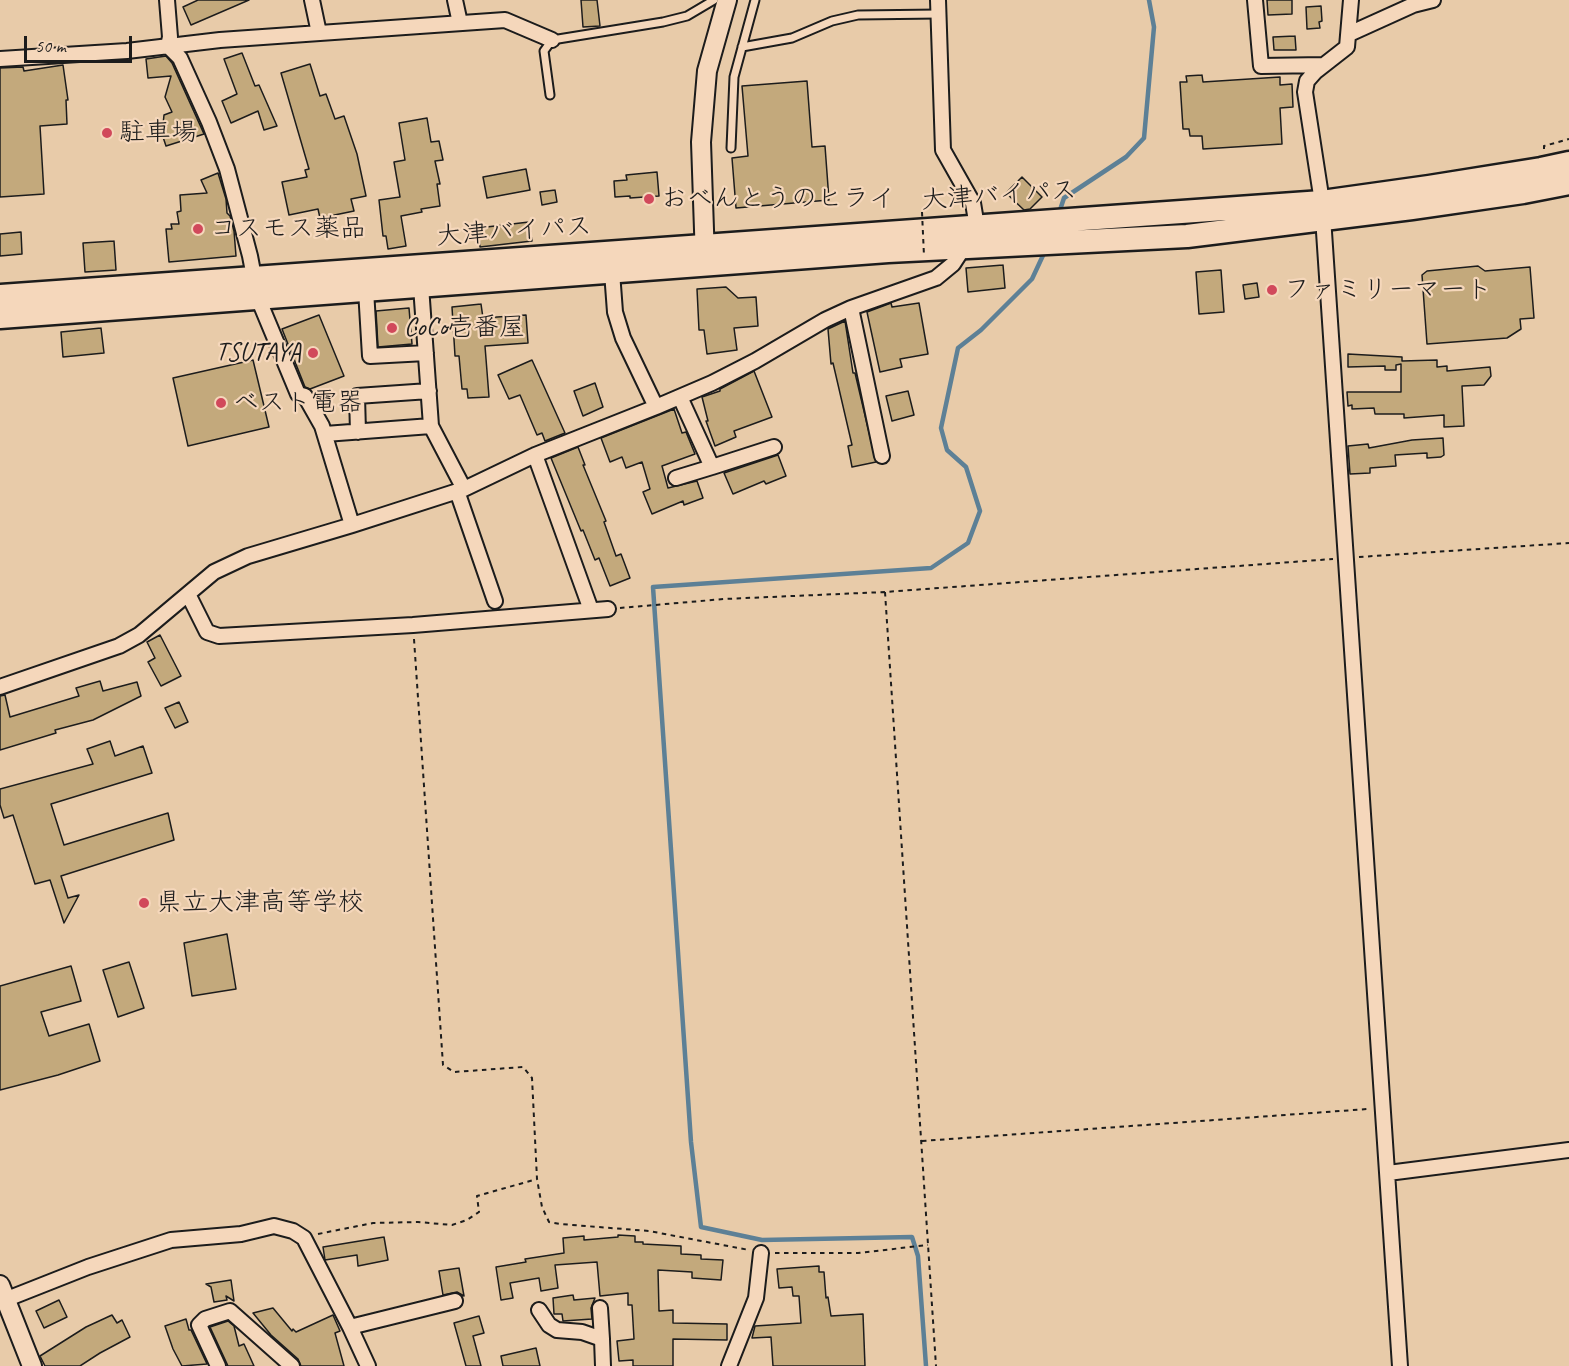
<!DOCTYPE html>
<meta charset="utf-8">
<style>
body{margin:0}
#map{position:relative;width:1569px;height:1366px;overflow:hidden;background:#e8cba9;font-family:Caveat,sans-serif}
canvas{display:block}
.scale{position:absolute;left:24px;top:36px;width:108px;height:27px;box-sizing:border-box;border:3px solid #1c1c1c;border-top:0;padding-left:8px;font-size:18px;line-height:21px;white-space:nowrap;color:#1c1c1c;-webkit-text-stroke:4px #f5d7bb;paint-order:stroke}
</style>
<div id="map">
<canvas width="1569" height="1366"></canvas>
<div class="scale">50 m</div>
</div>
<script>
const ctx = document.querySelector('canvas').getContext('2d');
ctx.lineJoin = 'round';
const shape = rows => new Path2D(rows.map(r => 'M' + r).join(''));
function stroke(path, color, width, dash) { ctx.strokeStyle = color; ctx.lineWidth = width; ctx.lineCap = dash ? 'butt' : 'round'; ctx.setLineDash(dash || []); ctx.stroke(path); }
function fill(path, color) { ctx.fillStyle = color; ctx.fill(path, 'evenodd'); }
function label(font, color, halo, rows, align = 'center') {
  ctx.font = font + ' Caveat,"Klee One",sans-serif'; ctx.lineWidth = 4.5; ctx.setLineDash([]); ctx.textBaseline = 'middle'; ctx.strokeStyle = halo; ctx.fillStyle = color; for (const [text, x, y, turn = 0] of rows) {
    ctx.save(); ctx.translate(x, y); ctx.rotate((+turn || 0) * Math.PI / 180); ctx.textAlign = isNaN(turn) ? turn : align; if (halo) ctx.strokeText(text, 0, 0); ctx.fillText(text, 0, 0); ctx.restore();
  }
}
stroke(shape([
 [1059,213,1064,198,1126,157,1144,138,1154,27,1149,0],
 [926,1366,918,1256,912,1237,762,1240,701,1227,691,1142,653,587,931,568,968,543,980,511,966,467,947,450,941,428,958,348,981,330,1032,279,1046,249]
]), '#5d8096', 4.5);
const building = shape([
 [198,0,249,0,191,25,183,7,198,0],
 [581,0,597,0,600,26,583,27,581,0],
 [1267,0,1292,0,1292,14,1268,15,1267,0],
 [1321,6,1322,21,1319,22,1320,28,1307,29,1306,7,1321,6],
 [1295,36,1296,50,1274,50,1273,37,1295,36],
 [242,53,255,86,259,85,277,126,264,130,258,111,231,123,222,101,237,94,224,59,242,53],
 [166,56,172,63,204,134,166,146,162,134,164,115,172,112,165,97,171,76,148,78,146,59,166,56],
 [310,64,320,96,326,94,335,119,344,116,357,154,366,196,351,199,354,211,320,218,318,209,289,215,282,182,307,177,305,170,309,169,281,73,310,64],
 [63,65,68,100,66,100,67,124,40,126,44,194,0,197,0,68,23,67,24,71,63,65],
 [1202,75,1203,82,1280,77,1280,85,1292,84,1293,107,1280,108,1282,144,1203,149,1202,136,1190,136,1189,129,1183,129,1180,82,1187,82,1186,76,1202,75],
 [807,81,812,147,825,146,829,200,736,208,732,158,748,156,742,86,807,81],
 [427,118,431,142,439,141,443,160,435,161,440,184,437,184,440,206,421,209,422,212,401,216,406,246,388,249,386,236,383,236,379,200,400,197,394,162,405,160,399,123,427,118],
 [526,169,530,190,487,198,483,177,526,169],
 [657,172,659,196,630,198,630,196,615,197,614,181,627,180,626,175,657,172],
 [218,173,226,199,227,213,230,216,234,231,236,256,169,262,166,229,172,229,171,224,179,224,177,212,181,211,180,195,207,193,201,180,218,173],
 [1022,177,1042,197,1030,209,1024,210,1006,193,1022,177],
 [555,190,557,202,542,205,540,192,555,190],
 [529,222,532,241,480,247,478,228,529,222],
 [21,232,22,254,0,256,0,234,21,232],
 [114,241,116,270,85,272,83,243,114,241],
 [1003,265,1005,288,968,292,966,268,1003,265],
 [1478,266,1485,271,1530,267,1534,318,1520,319,1521,329,1507,338,1427,344,1422,275,1427,271,1478,266],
 [1221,270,1224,312,1199,314,1196,272,1221,270],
 [1257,283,1259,297,1245,299,1243,285,1257,283],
 [726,287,738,298,756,297,758,326,734,328,737,350,707,354,704,330,699,330,697,289,726,287],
 [891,303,892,307,919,303,928,354,900,359,902,367,880,372,867,312,891,303],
 [481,304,483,318,526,315,528,343,485,346,489,397,468,398,467,389,462,389,459,356,455,356,452,307,481,304],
 [409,308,412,344,378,347,376,311,409,308],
 [319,315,344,376,310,389,305,387,282,329,319,315],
 [845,321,853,373,855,373,876,462,852,467,848,446,852,445,833,363,831,364,828,329,845,321],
 [101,328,104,353,63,357,61,332,101,328],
 [1348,354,1402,357,1402,361,1437,360,1437,367,1447,366,1447,371,1490,367,1491,376,1484,385,1462,386,1464,426,1444,427,1444,415,1404,418,1404,414,1375,414,1374,408,1352,409,1352,405,1348,406,1347,392,1401,392,1401,364,1396,365,1396,370,1385,370,1385,366,1348,367,1348,354],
 [253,360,269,427,188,446,173,378,253,360],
 [532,360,565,433,545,441,542,433,537,435,520,395,509,399,498,375,532,360],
 [754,371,772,417,734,431,736,437,715,446,706,421,708,421,702,397,720,391,720,389,754,371],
 [595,383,603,407,583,416,574,391,595,383],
 [908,391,914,415,892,421,886,396,908,391],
 [674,409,682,433,686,432,695,454,662,466,668,488,697,481,703,498,684,505,683,501,652,514,643,492,650,489,642,462,626,468,622,457,610,462,601,438,674,409],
 [1443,438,1444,455,1441,457,1427,458,1427,453,1395,455,1396,466,1370,468,1370,473,1350,474,1348,446,1368,444,1369,448,1412,440,1443,438],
 [578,447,585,465,583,465,606,521,604,522,616,556,621,554,630,578,610,586,599,558,595,560,583,530,581,531,551,458,578,447],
 [778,455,786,476,766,484,764,481,733,494,724,473,778,455],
 [160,635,181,676,161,686,148,662,155,658,147,642,160,635],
 [100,681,103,691,137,682,141,696,93,720,55,730,56,733,0,750,0,696,5,695,10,717,79,696,76,688,100,681],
 [179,702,188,722,175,728,165,708,179,702],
 [110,741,115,756,143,746,152,773,51,804,64,845,168,813,174,840,61,876,68,898,79,895,64,923,50,880,35,884,13,815,4,818,0,805,0,789,93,764,87,749,110,741],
 [227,934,236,989,192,996,184,943,227,934],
 [129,962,144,1008,118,1017,103,970,129,962],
 [71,966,81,1001,41,1012,49,1036,89,1024,100,1061,58,1075,0,1090,0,986,71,966],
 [618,1235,635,1236,635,1242,643,1242,643,1244,681,1246,681,1254,701,1255,701,1259,723,1260,721,1280,692,1278,692,1272,658,1270,659,1311,673,1310,673,1323,727,1324,727,1340,673,1339,673,1366,633,1366,633,1360,619,1361,617,1341,634,1339,632,1305,628,1305,628,1293,600,1296,597,1262,555,1265,558,1288,541,1291,539,1278,510,1283,513,1298,501,1300,496,1267,526,1262,525,1259,564,1253,563,1238,584,1236,584,1240,618,1237,618,1235],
 [384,1237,388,1260,358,1266,357,1255,325,1260,323,1247,384,1237],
 [819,1266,819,1272,824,1272,826,1298,828,1297,831,1316,863,1314,865,1366,773,1366,771,1337,752,1338,755,1326,801,1323,799,1296,793,1296,792,1287,779,1288,777,1269,819,1266],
 [459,1268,464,1296,457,1292,443,1295,439,1271,459,1268],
 [231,1280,234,1301,226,1296,227,1300,214,1302,211,1287,206,1284,231,1280],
 [573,1295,574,1300,595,1298,591,1308,592,1319,563,1321,562,1314,554,1314,553,1298,573,1295],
 [59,1300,67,1317,44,1328,36,1311,59,1300],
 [273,1308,292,1331,293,1329,296,1332,333,1315,340,1331,335,1333,344,1366,301,1366,298,1359,271,1335,253,1313,273,1308],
 [112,1315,117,1323,122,1320,130,1337,100,1353,80,1366,45,1366,40,1356,86,1327,112,1315],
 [479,1316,484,1333,473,1336,481,1366,466,1366,454,1323,479,1316],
 [186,1319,189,1330,191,1330,207,1364,182,1366,173,1349,165,1326,186,1319],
 [228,1321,234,1326,239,1346,244,1344,254,1366,228,1366,210,1327,228,1321],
 [536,1348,540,1366,503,1366,501,1356,536,1348]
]);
fill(building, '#c3a97c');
stroke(building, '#1c1c1c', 1.5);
const service = shape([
 [742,47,792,38,832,21,858,15,939,14],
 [550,95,544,51,552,40,663,22,687,16,714,0],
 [731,148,734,77,755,0]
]);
const minor = shape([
 [167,0,170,37,168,46],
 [312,0,319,33],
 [455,0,460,23],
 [1255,0,1261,66,1324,65],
 [1351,0,1347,47,1315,72,1307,81,1305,92,1322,202,1400,1366],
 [1349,34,1413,5,1433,0],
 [168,46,180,58,209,122,227,169,250,256,258,298,298,394,305,396,322,426,352,525],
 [0,59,127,51,220,40,505,20,552,40],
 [612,272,615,312,623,338,656,407],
 [421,286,431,426],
 [366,290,370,356,426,353],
 [851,308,882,456],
 [680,397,712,467,774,447],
 [358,432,357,396,429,391],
 [325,434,431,426,464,489],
 [535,455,591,610],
 [676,478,712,467],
 [457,491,495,601],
 [188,594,207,632,219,636,413,625,608,609],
 [0,687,119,646,139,635,214,572,248,556,352,525,464,489,535,455,656,407,712,383,755,361,825,320,851,308,936,278,953,264,977,227,973,203,943,150,938,0],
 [1388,1173,1569,1150],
 [7,1299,88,1267,171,1240,241,1234,274,1226,293,1231,304,1238,350,1327,368,1366],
 [600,1308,602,1339],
 [539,1310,549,1325,557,1330,582,1332,602,1339,603,1366],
 [350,1327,455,1301],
 [218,1366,199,1325,205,1319,230,1311,292,1366],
 [729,1366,756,1298,761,1253]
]);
const secondary = shape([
 [705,259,701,142,707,71,727,0],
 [0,1285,32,1366]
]);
const trunk = shape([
 [0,296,1322,202,1429,187,1541,169,1569,163],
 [0,317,888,251,1187,236,1412,208,1523,192,1569,183]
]);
stroke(service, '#1c1c1c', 11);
stroke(minor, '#1c1c1c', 18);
stroke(secondary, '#1c1c1c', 22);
stroke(trunk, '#1c1c1c', 27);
stroke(shape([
 [1544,149,1544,146,1569,139],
 [1359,557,1569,543],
 [885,592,936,1366],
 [620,608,724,599,885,592,1333,559],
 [414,639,443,1065,454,1072,523,1067,532,1078,537,1179,542,1207,549,1222,560,1224,649,1231,749,1250],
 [922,1141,1368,1109],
 [318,1234,373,1223,418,1222,452,1225,467,1220,479,1212,477,1196,537,1179],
 [775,1253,858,1253,928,1245]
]), '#1c1c1c', 2, [4.5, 4.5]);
stroke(service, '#f5d7bb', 7);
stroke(minor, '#f5d7bb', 14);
stroke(secondary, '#f5d7bb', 18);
stroke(trunk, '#f5d7bb', 22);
stroke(shape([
 [922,212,924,256]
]), '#1c1c1c', 2, [4.5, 4.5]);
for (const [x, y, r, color] of [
 [107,133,6,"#d1495b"],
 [649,199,6,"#d1495b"],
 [198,229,6,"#d1495b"],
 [1272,290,6,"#d1495b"],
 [392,328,6,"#d1495b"],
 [313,353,6,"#d1495b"],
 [221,403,6,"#d1495b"],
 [144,903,6,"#d1495b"]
]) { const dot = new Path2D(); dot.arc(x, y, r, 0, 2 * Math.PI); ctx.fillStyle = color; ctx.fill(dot); stroke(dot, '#f5d7bb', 2); }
label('26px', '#1c1c1c', '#f5d7bb', [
 ["駐車場",119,133],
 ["おべんとうのヒライ",661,199],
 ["コスモス薬品",210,229],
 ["ファミリーマート",1284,290],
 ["CoCo壱番屋",404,328],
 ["TSUTAYA",301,353,"right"],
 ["ベスト電器",233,403],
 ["県立大津高等学校",156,903]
], 'left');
label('26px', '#1c1c1c', '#f5d7bb', [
 ["大津バイパス",999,196,-4],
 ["大津バイパス",514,232,-4]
]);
</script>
